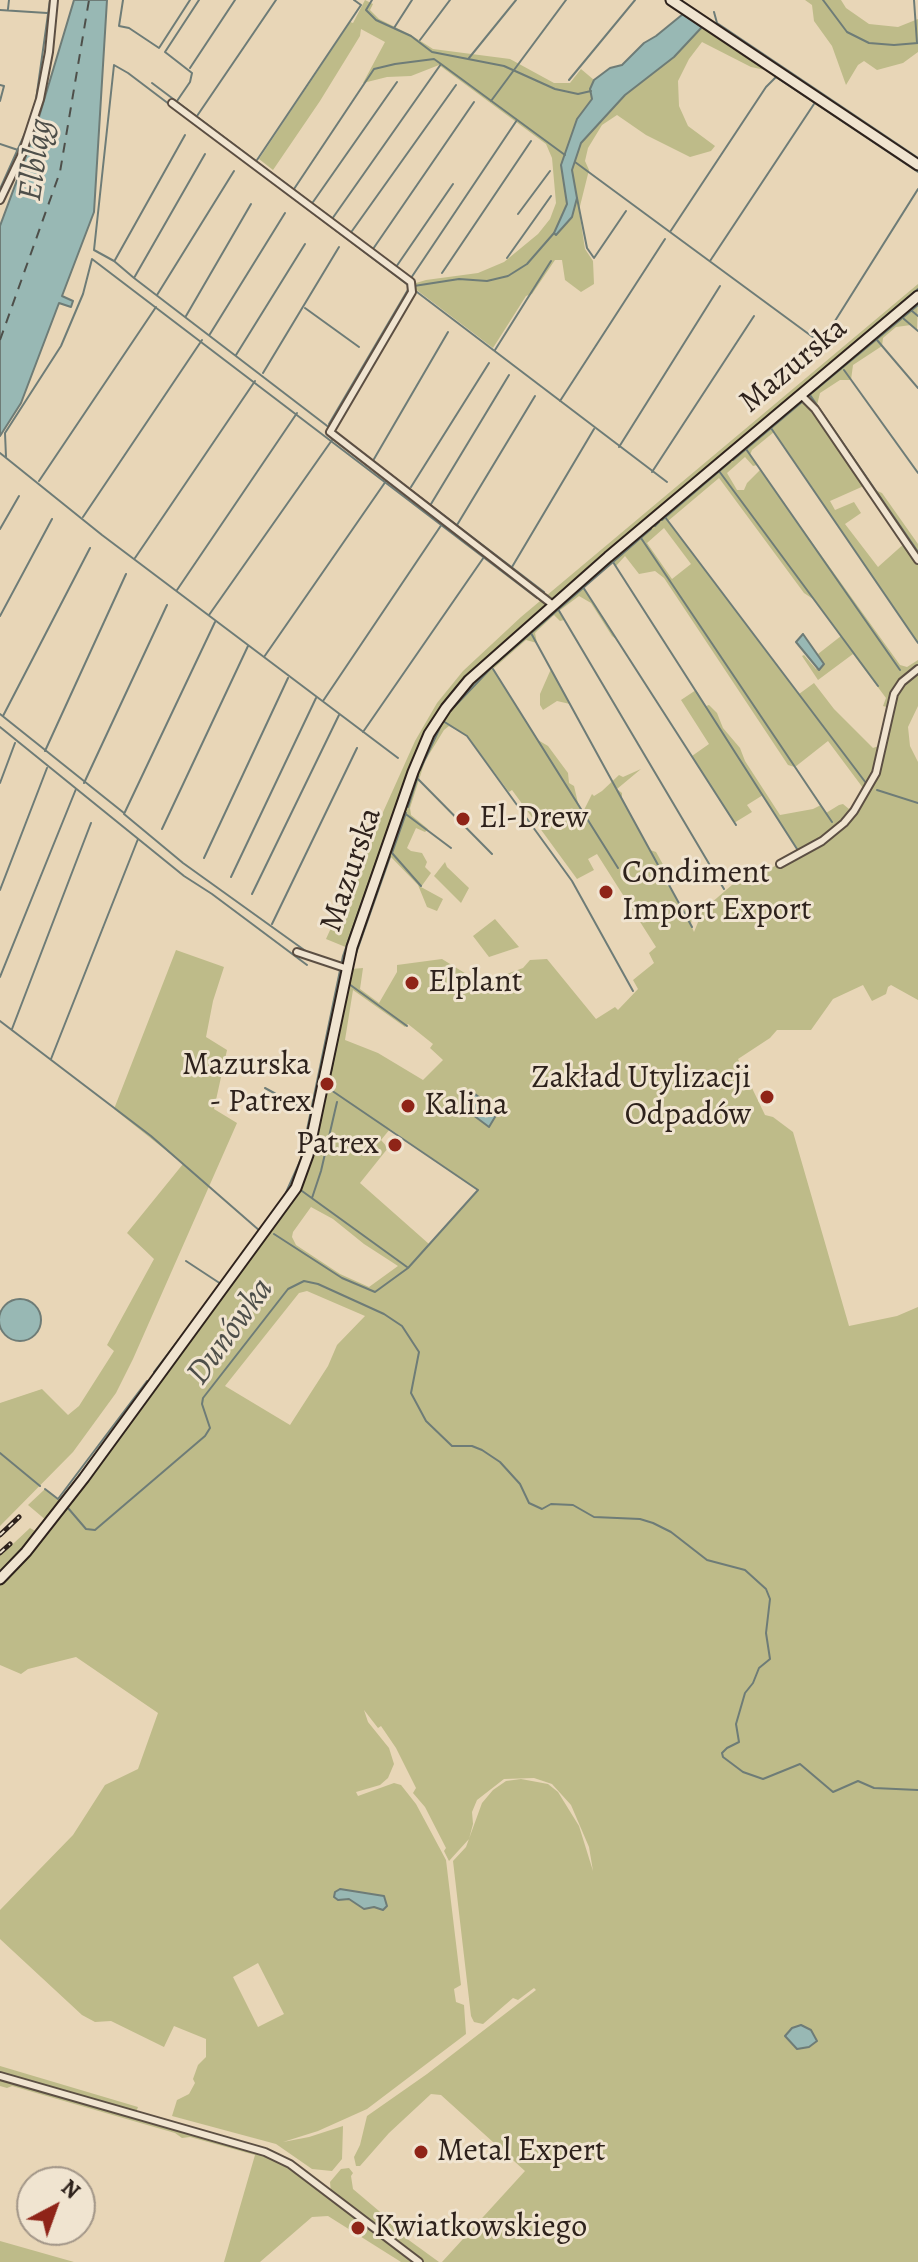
<!DOCTYPE html>
<meta charset="utf-8">
<style>
body{margin:0}
#map{position:relative;width:918px;height:2262px;overflow:hidden;background:#e8d6b7;font-family:Alegreya,serif}
canvas{display:block}
.north{position:absolute;left:16px;top:2166px;width:80px;height:80px;box-sizing:border-box;background:#f0e4d0;border:2px solid #a29688;border-radius:50%;rotate:41deg;font-size:22px;font-weight:700;line-height:32px;text-align:center;color:#2e221c}
.north::after{content:'';display:block;margin:auto;width:28px;height:36px;background:#8f2418;clip-path:polygon(50% 0,100% 100%,50% 72%,0 100%)}
</style>
<div id="map">
<canvas width="918" height="2262"></canvas>
<div class="north">N</div>
</div>
<script>
const ctx = document.querySelector('canvas').getContext('2d');
ctx.lineJoin = 'round';
function fill(path, color) { ctx.fillStyle = color; ctx.fill(path, 'evenodd'); }
const shape = rows => new Path2D(rows.map(r => 'M' + r).join(''));
function stroke(path, color, width, dash) { ctx.strokeStyle = color; ctx.lineWidth = width; ctx.lineCap = dash ? 'butt' : 'round'; ctx.setLineDash(dash || []); ctx.stroke(path); }
function label(font, color, halo, rows, align = 'center') {
  ctx.font = font + ' Alegreya,serif'; ctx.lineWidth = 6; ctx.setLineDash([]); ctx.textBaseline = 'middle'; ctx.strokeStyle = halo; ctx.fillStyle = color; for (const [text, x, y, turn = 0] of rows) {
    ctx.save(); ctx.translate(x, y); ctx.rotate((+turn || 0) * Math.PI / 180); ctx.textAlign = isNaN(turn) ? turn : align; if (halo) ctx.strokeText(text, 0, 0); ctx.fillText(text, 0, 0); ctx.restore();
  }
}
fill(shape([
 [365,0,373,4,370,10,379,19,411,35,433,49,510,59,554,83,570,83,581,69,594,80,590,89,592,99,577,119,561,165,567,204,554,233,577,198,572,170,581,143,625,95,674,57,702,27,770,71,751,67,702,42,689,59,678,81,679,106,688,126,715,146,711,151,690,157,646,135,617,115,602,125,588,148,585,161,589,170,579,210,585,249,593,261,594,284,581,292,565,280,562,260,555,260,532,294,526,296,493,348,414,288,416,283,426,280,478,273,504,262,538,234,550,219,556,203,552,158,546,144,439,65,411,76,387,77,363,83,385,42,361,29,360,36,320,101,273,170,259,159,350,22,353,23],
 [805,0,841,0,846,8,869,24,898,27,918,19,918,52,903,63,877,70,864,61,858,65,846,85,832,46,814,21,812,5],
 [918,284,918,292,441,709,348,948,326,939,415,741,437,703,463,671,521,617],
 [918,300,917,330,911,325,896,327,883,338,882,346,853,365,851,380,840,380,820,393,817,405,875,490,882,493,918,544,918,643,774,432,752,450,750,455,757,465,753,466,745,457,727,473,737,490,744,490,747,483,760,470,900,665,907,667,918,660,918,706,908,727,910,746,918,762,918,1000,891,985,888,987,886,994,872,1001,863,985,833,999,811,1030,777,1030,770,1038,738,1059,765,1115,773,1117,793,1132,849,1326,897,1316,918,1307,918,2262,442,2262,525,2171,441,2095,431,2094,389,2133,360,2166,356,2166,354,2157,360,2145,367,2116,427,2074,536,1990,534,1988,518,2000,513,1998,483,2024,474,2022,471,2016,453,1861,466,1847,482,1803,493,1790,506,1781,521,1779,548,1784,558,1792,579,1826,593,1871,589,1847,571,1805,552,1784,534,1778,504,1779,477,1800,472,1812,473,1824,469,1839,449,1861,444,1851,446,1848,425,1807,413,1793,416,1788,396,1748,381,1726,378,1728,364,1710,368,1722,389,1748,394,1764,388,1778,380,1785,356,1792,358,1796,394,1783,401,1785,416,1804,446,1860,461,1985,454,1989,456,2002,464,2005,466,2034,367,2109,318,2131,283,2142,309,2137,343,2126,342,2159,332,2171,312,2169,276,2144,172,2116,177,2100,189,2094,195,2083,193,2079,198,2065,206,2057,206,2039,174,2026,164,2047,111,2021,95,2022,82,2015,0,1939,0,1910,73,1835,105,1785,138,1769,158,1713,76,1657,28,1669,21,1674,0,1665,0,1584,66,1506,204,1323,303,1182,347,974,418,767,437,725,469,684,581,584,616,639,612,636,591,603,579,596,559,611,564,620,560,621,554,615,538,630,535,633,537,643,526,640,493,669,538,740,548,746,568,773,569,783,574,786,578,803,583,812,592,794,594,796,602,791,619,775,623,777,641,769,617,789,622,793,622,799,650,850,656,852,665,868,664,876,679,903,683,903,692,916,691,925,694,932,703,910,740,878,761,864,773,867,799,853,763,795,747,805,752,812,734,823,692,756,709,744,681,700,696,690,706,706,709,705,717,713,723,728,740,748,745,761,780,815,813,809,821,805,826,813,839,805,843,804,849,809,866,792,828,741,795,767,788,765,664,578,655,571,639,574,625,556,616,566,611,558],
 [719,478,804,593,813,599,841,636,818,654,824,664,821,668,816,669,804,655,802,656,818,680,853,654,886,698,883,706,890,708,881,745,873,748,834,709,814,683,799,694,668,521],
 [866,485,906,542,878,567,845,524,861,513,854,502,835,510,830,501],
 [664,528,691,564,672,579,647,543],
 [449,726,467,736,509,792,512,790,577,879,594,870,588,859,597,854,656,947,649,953,654,963,633,980,638,989,618,1010,615,1007,596,1019,547,959,530,960,523,968,504,975,489,988,442,959,397,965,397,972,379,1003,360,989,363,968,351,969,390,856,418,885,427,907,437,911,443,899,421,887,431,873,425,867,427,862,422,853,411,851,407,848,416,828,425,832,428,829,411,815,410,808,425,761,444,730],
 [353,990,405,1027,408,1024,433,1044,430,1048,443,1060,423,1080,378,1053,345,1040],
 [390,1129,478,1190,429,1244,360,1183,388,1148,381,1140],
 [311,1207,333,1219,364,1244,398,1266,369,1287,340,1274,296,1245,292,1237,293,1232],
 [307,1291,365,1316,337,1345,328,1366,290,1425,225,1386,299,1293],
 [258,1963,284,2014,258,2027,233,1977],
 [551,669,570,704,557,701,543,710,540,705,540,694],
 [445,862,447,867,469,888,461,903,434,876],
 [495,919,519,947,489,957,473,936],
 [176,950,224,967,213,1001,206,1037,227,1050,214,1109,237,1123,133,1359,116,1393,73,1452,0,1526,0,1403,42,1389,68,1415,79,1406,114,1351,107,1345,154,1259,127,1233,183,1164,114,1109],
 [45,1489,62,1502,47,1521,28,1505],
 [30,1528,37,1532,0,1575,0,1556],
 [0,2066,138,2107,135,2115,278,2158,419,2262,401,2262,328,2216,312,2217,260,2262,224,2262,255,2155,190,2137,182,2138,175,2133,12,2086,7,2088,0,2086],
 [349,2168,353,2173,351,2176,353,2189,379,2211,399,2233,439,2262,424,2262,331,2192,330,2182,341,2169],
 [0,2241,74,2262,0,2262]
]), '#bebb89');
const water = shape([
 [74,0,107,0,94,212,62,296,73,301,71,307,59,303,21,403,0,436,0,226,33,137,74,0],
 [683,14,702,27,674,57,625,95,581,143,572,170,577,198,572,217,556,235,554,233,567,204,561,165,577,119,592,99,590,89,594,80,610,68,622,65,644,43,656,36,683,14],
 [803,634,824,664,819,670,796,642,803,634],
 [475,1094,498,1112,489,1127,465,1109,475,1094],
 '-1 1320a21 21 0 1 1 42 0a21 21 0 1 1-42 0Z',
 [340,1889,384,1896,387,1906,383,1910,374,1907,364,1909,349,1899,338,1900,334,1897,335,1892,340,1889],
 [801,2025,811,2030,817,2041,809,2047,797,2049,785,2036,792,2028,801,2025]
]);
fill(water, '#98b8b4');
stroke(water, '#6e7c77', 2);
stroke(shape([
 [123,0,119,26,129,28,159,48,190,0],
 [372,0,366,10,376,20,411,36,432,52,504,66,555,89,578,94,591,91],
 [823,0,847,32,869,43,894,45,918,43],
 [914,0,917,43],
 [8,9,9,0],
 [0,10,47,13],
 [714,12,717,23,918,158],
 [394,28,412,0],
 [420,40,450,0],
 [469,58,516,0],
 [190,68,235,0],
 [569,80,635,0],
 [152,83,358,238],
 [0,85,4,86,0,101],
 [177,101,190,82,192,73,165,52,199,0],
 [491,101,566,0],
 [197,116,276,0],
 [0,144,18,150],
 [205,154,134,278,544,592],
 [257,160,361,5,354,0],
 [575,162,670,232],
 [0,189,26,131,36,100,50,0],
 [294,189,374,69,395,64,434,59,441,64],
 [577,198,587,248,594,258,626,211],
 [313,202,397,82],
 [518,214,550,171],
 [332,219,441,64,565,155],
 [352,231,456,85],
 [373,249,474,102],
 [507,258,551,196],
 [115,260,185,135],
 [710,261,814,104],
 [396,267,453,184],
 [442,273,531,141],
 [134,278,114,261,94,250,114,65,128,73,408,285],
 [411,278,517,120],
 [414,286,459,279,487,281,508,276,527,264,554,233],
 [413,289,667,482],
 [157,295,234,171],
 [305,308,359,347],
 [912,311,918,316],
 [186,316,251,204],
 [904,319,918,331],
 [210,334,285,213],
 [823,340,918,189],
 [877,340,918,388],
 [829,349,670,232,766,87,776,77,918,172],
 [847,349,918,289],
 [495,350,551,261],
 [236,355,305,244],
 [844,370,918,473],
 [263,373,339,247],
 [810,395,918,552],
 [807,397,918,305],
 [560,401,665,239],
 [329,424,409,288],
 [771,428,918,643],
 [619,447,720,286],
 [746,449,900,670],
 [0,453,102,535,398,758],
 [6,457,5,433,61,346,83,294,92,259,537,598],
 [374,459,448,332],
 [733,460,802,402],
 [719,471,878,686],
 [652,472,754,316],
 [39,481,156,307],
 [411,487,489,363],
 [431,504,509,375],
 [83,517,202,340],
 [665,517,866,783],
 [662,520,730,462],
 [457,525,535,396],
 [655,526,659,522],
 [0,529,19,496],
 [641,538,832,822],
 [135,558,255,381],
 [613,562,797,849],
 [512,567,594,429],
 [583,587,736,825],
 [177,590,297,413],
 [558,609,724,889],
 [209,615,332,440],
 [0,616,52,519],
 [215,622,124,814,183,863,307,952],
 [531,633,692,927],
 [264,657,386,481],
 [493,669,618,868],
 [323,701,442,524],
 [454,707,492,667,651,529],
 [0,714,124,813],
 [3,716,90,548],
 [0,727,184,876,212,894,307,965],
 [363,732,484,557],
 [45,751,126,574],
 [420,770,443,721,467,736,572,881,633,991],
 [417,778,492,854],
 [0,783,15,743],
 [84,783,167,605],
 [877,790,918,803],
 [408,807,418,776],
 [406,813,392,853,421,886],
 [407,815,451,848],
 [162,829,248,646],
 [204,858,288,678],
 [231,877,316,698],
 [0,890,47,768],
 [252,894,339,715],
 [272,924,357,748],
 [353,962,390,857],
 [0,977,76,789],
 [349,984,407,1026],
 [0,1021,151,1136,260,1231],
 [12,1029,91,823],
 [51,1059,138,839],
 [331,1071,342,1015],
 [265,1088,309,1112],
 [302,1191,407,1267],
 [284,1197,301,1159,343,956,402,789],
 [312,1198,321,1171,337,1102],
 [274,1234,342,1278,375,1292,408,1268,478,1190,328,1088],
 [186,1261,221,1284],
 [154,1372,210,1299],
 [0,1453,40,1486],
 [45,1489,58,1499],
 [58,1499,147,1381],
 [68,1508,86,1529,95,1530,205,1436,210,1428,202,1404,203,1398,288,1289,304,1281,318,1284,384,1314,402,1326,419,1352,411,1393,426,1421,452,1446,472,1446,482,1450,500,1462,520,1484,529,1503,542,1509,551,1504,573,1505,594,1517,640,1519,653,1523,671,1532,707,1560,745,1570,766,1589,770,1599,766,1633,770,1659,759,1668,753,1683,745,1693,736,1724,739,1742,727,1748,722,1753,723,1757,743,1772,763,1779,800,1764,833,1792,858,1781,874,1788,918,1790]
]), '#6e7c77', 2);
stroke(shape([
 [0,340,60,172,89,0]
]), '#4e4f4a', 2, [10, 8]);
const street = shape([
 [172,103,411,282,412,292,330,432,553,605],
 [0,200,22,154,40,99,49,52,54,0],
 [801,395,815,409,918,560],
 [780,864,822,841,844,823,854,811,876,773,894,694,902,682,918,669],
 [297,952,345,968],
 [0,2076,265,2152,290,2164,419,2262]
]);
const secondary = shape([
 [671,0,918,165],
 [0,1579,26,1552,84,1478,296,1188,308,1155,352,947,413,772,429,734,446,708,469,680,608,557,918,296]
]);
stroke(street, '#5c4f43', 10);
stroke(secondary, '#2e221c', 13);
stroke(street, '#f0e4d0', 6);
stroke(secondary, '#f0e4d0', 9);
const rail = shape([
 [0,1535,19,1517],
 [0,1553,10,1544]
]);
stroke(rail, '#2e221c', 5);
stroke(rail, '#f0e4d0', 2, [6]);
for (const [x, y, r, color] of [
 [463,819,8,"#8f2418"],
 [606,892,8,"#8f2418"],
 [412,983,8,"#8f2418"],
 [327,1084,8,"#8f2418"],
 [767,1097,8,"#8f2418"],
 [408,1106,8,"#8f2418"],
 [395,1145,8,"#8f2418"],
 [421,2152,8,"#8f2418"],
 [358,2228,8,"#8f2418"]
]) { const dot = new Path2D(); dot.arc(x, y, r, 0, 2 * Math.PI); ctx.fillStyle = color; ctx.fill(dot); stroke(dot, '#f0e4d0', 3); }
label('32px', '#2e221c', '#f0e4d0', [
 ["Mazurska",794,366,-40],
 ["Mazurska",352,870,-71]
]);
label('32px', '#2e221c', '#f0e4d0', [
 ["El-Drew",479,819],
 ["Condiment",622,874],
 ["Import Export",622,911],
 ["Elplant",428,983],
 ["Mazurska",311,1066,"right"],
 ["- Patrex",311,1103,"right"],
 ["Zakład Utylizacji",751,1079,"right"],
 ["Odpadów",751,1116,"right"],
 ["Kalina",424,1106],
 ["Patrex",379,1145,"right"],
 ["Metal Expert",437,2152],
 ["Kwiatkowskiego",374,2228]
], 'left');
label('italic 34px', '#4e4f4a', '#f0e4d0', [
 ["Elbląg",37,160,-82],
 ["Dunówka",231,1332,-54]
]);
</script>
